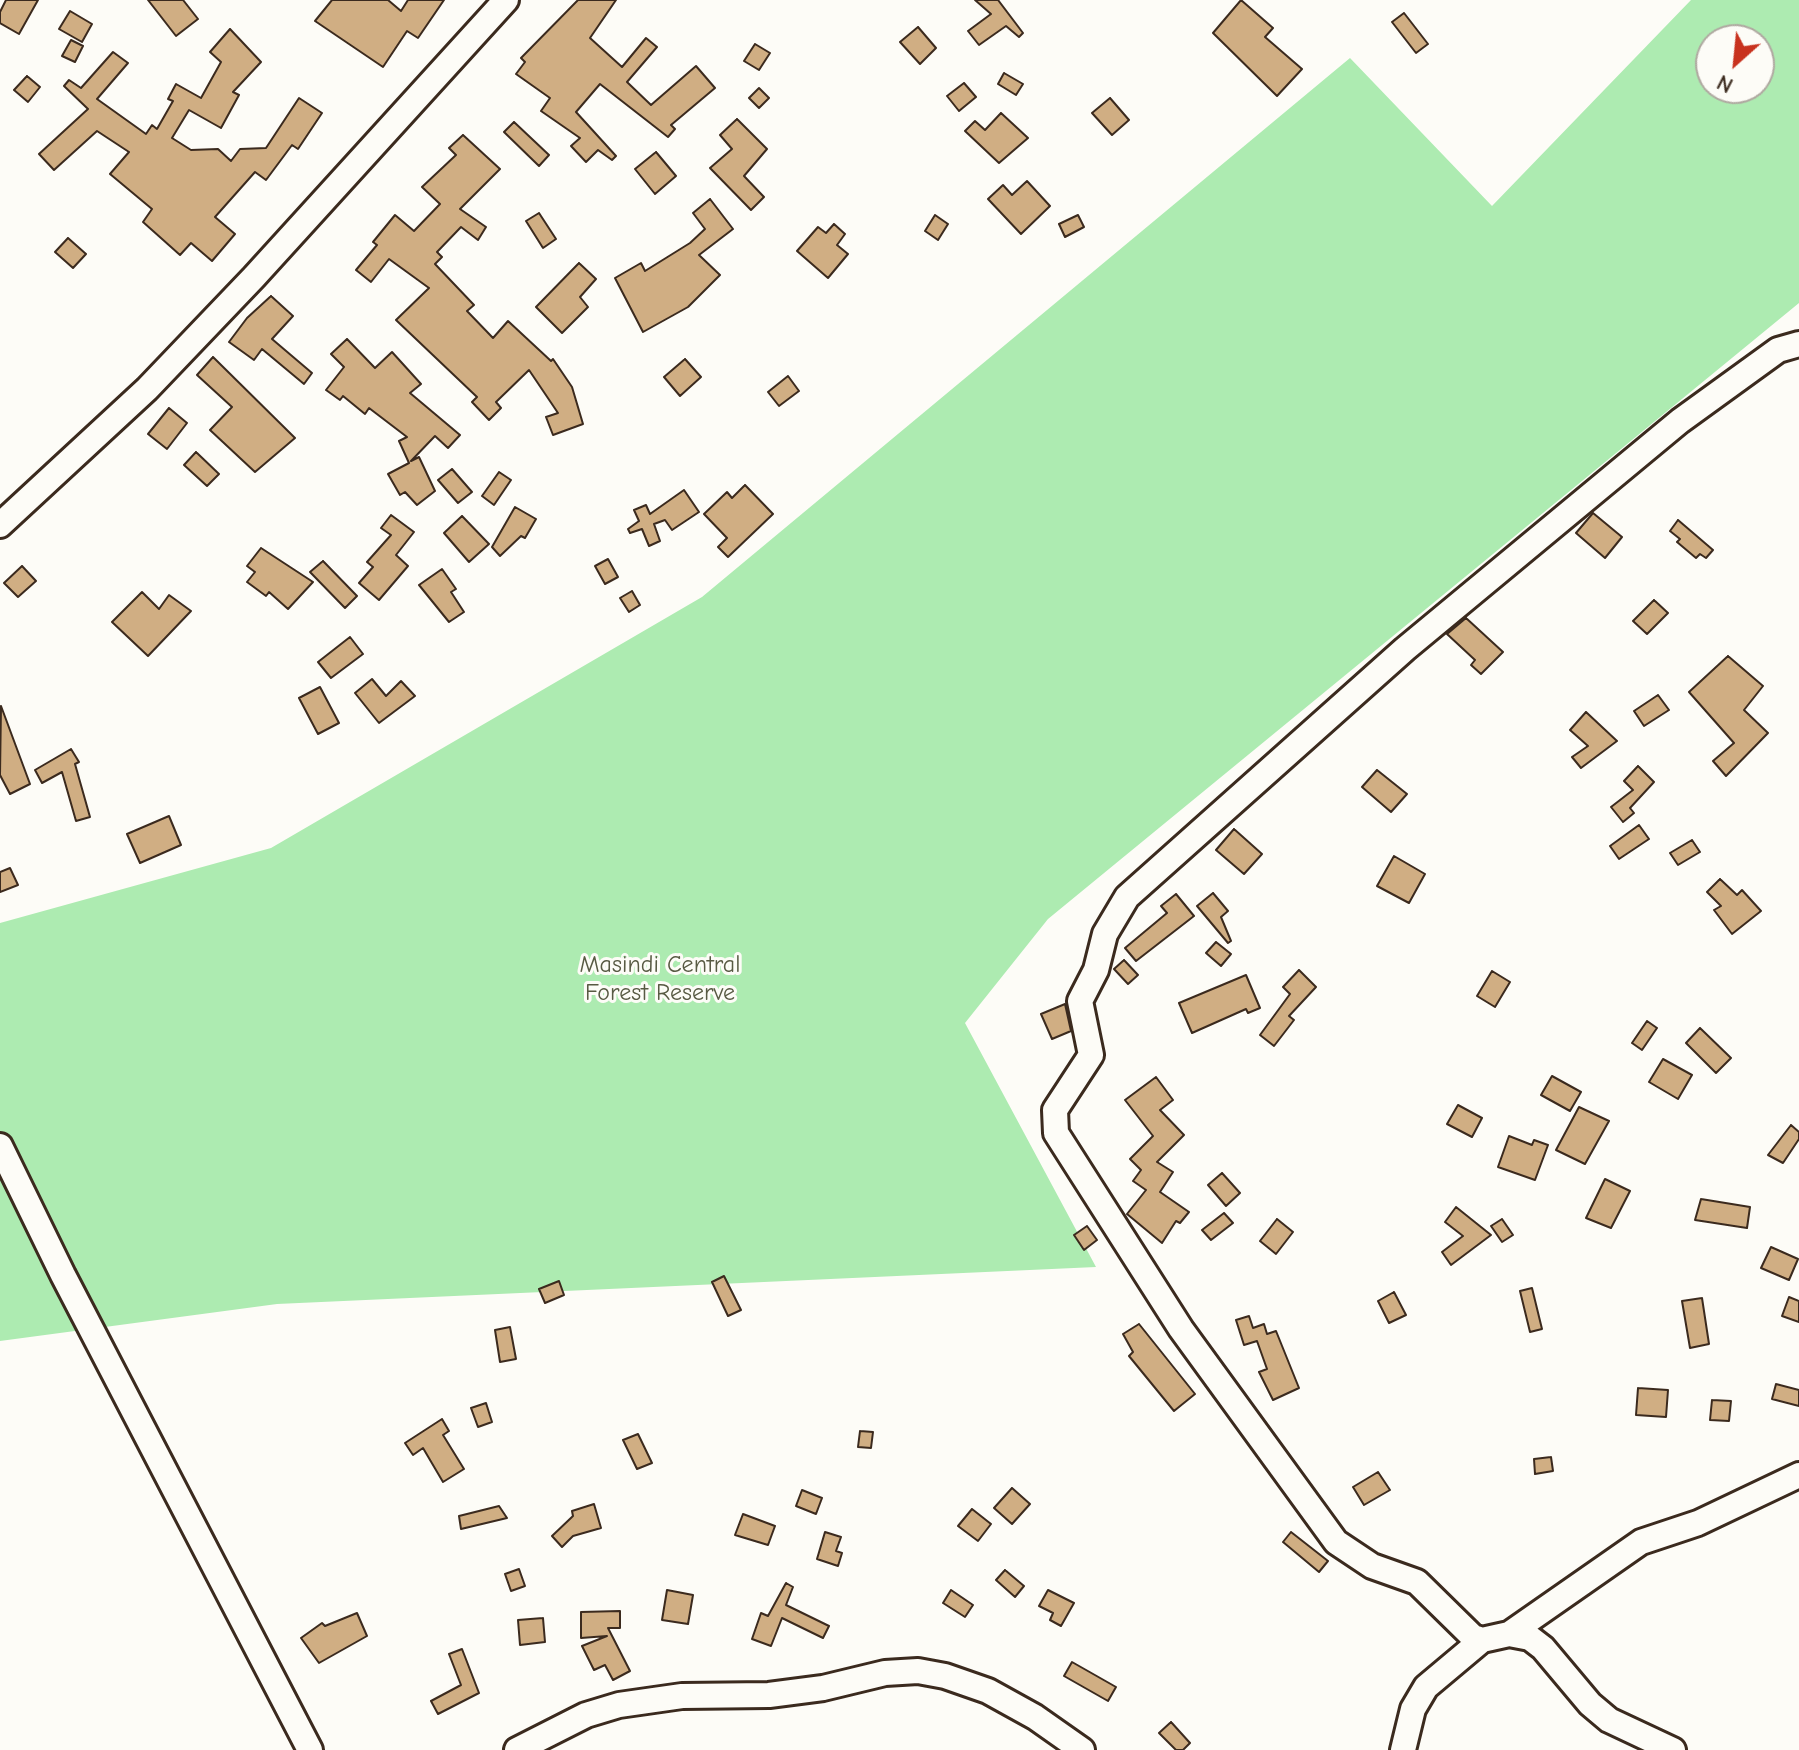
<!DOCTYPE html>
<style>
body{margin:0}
#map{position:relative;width:1799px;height:1750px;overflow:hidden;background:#fdfcf7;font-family:"Comic Neue",sans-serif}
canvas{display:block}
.north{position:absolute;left:1695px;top:24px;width:80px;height:80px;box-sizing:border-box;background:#fdfcf7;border:2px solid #afa8a0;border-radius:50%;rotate:207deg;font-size:22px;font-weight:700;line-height:32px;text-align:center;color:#3b2a1e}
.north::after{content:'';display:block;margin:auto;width:28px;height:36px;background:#c8321e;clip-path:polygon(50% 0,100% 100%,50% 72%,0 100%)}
</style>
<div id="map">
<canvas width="1799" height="1750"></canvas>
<div class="north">N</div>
</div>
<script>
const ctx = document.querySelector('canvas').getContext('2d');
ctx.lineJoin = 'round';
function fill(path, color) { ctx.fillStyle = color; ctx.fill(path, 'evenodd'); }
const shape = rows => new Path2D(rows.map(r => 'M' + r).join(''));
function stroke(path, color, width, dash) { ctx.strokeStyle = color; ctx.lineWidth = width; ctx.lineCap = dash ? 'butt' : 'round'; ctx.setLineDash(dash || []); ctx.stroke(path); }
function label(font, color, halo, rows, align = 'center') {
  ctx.font = font + ' "Comic Neue",sans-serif'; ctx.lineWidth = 6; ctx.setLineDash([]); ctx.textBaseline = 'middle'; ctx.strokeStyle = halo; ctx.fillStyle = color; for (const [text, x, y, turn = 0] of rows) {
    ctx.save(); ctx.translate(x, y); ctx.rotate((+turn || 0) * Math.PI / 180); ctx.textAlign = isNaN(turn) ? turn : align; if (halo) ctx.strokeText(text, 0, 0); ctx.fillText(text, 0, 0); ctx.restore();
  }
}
fill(shape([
 [1691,0,1799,0,1799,303,1048,919,965,1023,1096,1267,277,1304,0,1341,0,923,271,848,702,597,1350,58,1492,206],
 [1711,40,1759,40,1759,88,1711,88]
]), '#adebb1');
const building = shape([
 [6,0,38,0,19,34,0,23,0,12,6,0],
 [148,0,183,0,198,19,176,36,148,0],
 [332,0,388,0,401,11,408,0,444,0,418,38,407,31,383,67,315,21,332,0],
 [578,0,616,0,590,38,622,67,646,38,657,47,627,82,651,105,696,66,715,88,671,125,675,129,668,137,600,84,576,112,616,156,612,160,598,150,586,162,571,146,580,138,541,111,550,98,516,74,525,62,521,58,578,0],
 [975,0,998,0,1023,33,1019,37,1006,26,979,45,968,31,991,14,975,0],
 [1241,0,1273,28,1265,37,1302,69,1277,96,1213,33,1241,0],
 [70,11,92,24,82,42,59,29,70,11],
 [1404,13,1428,44,1416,53,1392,22,1404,13],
 [918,27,936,48,920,64,900,42,918,27],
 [230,29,261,62,233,92,239,95,221,128,189,110,172,138,191,150,218,149,231,161,240,149,266,148,299,98,322,113,298,149,292,145,266,180,255,172,215,217,235,234,212,261,191,243,180,255,143,222,152,209,110,174,129,152,97,131,54,170,39,154,88,109,64,86,69,80,81,88,113,52,128,63,97,99,146,134,152,125,157,129,173,101,168,99,176,84,201,98,221,62,210,52,230,29],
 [71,40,83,46,75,62,62,56,71,40],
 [755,44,770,53,759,70,744,61,755,44],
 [1004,73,1023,84,1016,95,998,84,1004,73],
 [27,76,40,87,28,102,14,90,27,76],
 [964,83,976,97,959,111,947,96,964,83],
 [759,88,769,98,759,108,749,98,759,88],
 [1110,98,1129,120,1112,135,1092,113,1110,98],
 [1001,113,1028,138,999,163,965,131,975,121,985,130,1001,113],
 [737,119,767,149,744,176,764,197,751,210,710,168,732,149,720,135,737,119],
 [514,122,549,155,539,166,504,132,514,122],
 [463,135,500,169,460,209,486,227,478,240,461,227,437,252,442,257,435,264,474,305,467,311,493,338,508,321,551,361,553,359,572,387,583,424,553,435,546,417,558,413,529,370,496,402,501,408,489,420,472,402,477,397,396,320,429,288,389,259,371,282,356,270,377,245,373,242,395,215,414,231,440,204,422,187,456,155,449,148,463,135],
 [656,152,676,176,655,194,635,169,656,152],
 [1027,181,1050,206,1021,234,988,199,1003,185,1012,195,1027,181],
 [710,199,733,229,699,255,720,275,688,307,643,332,615,278,641,263,645,271,690,243,705,229,693,213,710,199],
 [539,213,556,239,543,248,526,221,539,213],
 [935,215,948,224,938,240,925,231,935,215],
 [1078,215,1084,227,1065,237,1059,224,1078,215],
 [834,224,845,234,837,245,848,254,828,278,797,251,818,227,826,233,834,224],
 [68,238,86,254,73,268,55,252,68,238],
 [579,263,596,279,580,297,588,307,562,333,536,307,579,263],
 [271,296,293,316,272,339,312,373,304,384,262,349,254,360,229,342,247,318,271,296],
 [347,339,375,368,392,352,421,384,410,393,460,435,448,448,435,436,411,461,419,457,435,491,417,505,405,492,400,495,388,474,409,463,399,441,407,437,369,408,365,414,343,396,340,400,326,390,344,367,331,354,347,339],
 [213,357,295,438,255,472,210,430,232,407,197,375,213,357],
 [685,359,701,377,680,396,664,377,685,359],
 [788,376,799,391,779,406,768,392,788,376],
 [169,408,187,423,167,449,148,434,169,408],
 [196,452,219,474,207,486,184,465,196,452],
 [452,469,472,492,458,503,438,480,452,469],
 [499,472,511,480,494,505,482,496,499,472],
 [745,485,773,514,728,557,718,547,727,538,704,514,727,492,732,498,745,485],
 [684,490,699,512,672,530,665,520,654,524,660,541,649,546,642,529,630,533,628,529,639,521,634,510,646,505,650,514,684,490],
 [515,507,536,519,525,538,521,536,500,556,492,547,515,507],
 [1593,513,1622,537,1605,558,1576,533,1593,513],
 [391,515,414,532,396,555,408,566,379,600,359,583,373,567,367,562,391,535,381,528,391,515],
 [462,516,489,544,469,562,444,533,462,516],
 [1678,520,1713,550,1706,558,1700,554,1696,558,1677,542,1680,539,1670,531,1678,520],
 [261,548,313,582,288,609,269,592,266,596,247,582,255,572,247,566,261,548],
 [608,559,618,577,605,584,595,566,608,559],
 [323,561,357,596,345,608,310,572,323,561],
 [22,566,36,581,18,597,4,583,22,566],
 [442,569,456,589,451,592,464,612,449,622,419,585,442,569],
 [632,591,640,605,629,612,620,598,632,591],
 [142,592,159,609,169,595,191,611,148,656,112,622,142,592],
 [1654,600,1668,613,1647,634,1633,621,1654,600],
 [1466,618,1503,652,1481,674,1471,665,1475,660,1447,634,1466,618],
 [350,637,363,654,331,678,318,662,350,637],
 [1728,656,1763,686,1744,710,1768,733,1726,776,1713,761,1734,743,1689,692,1728,656],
 [372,679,386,696,401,681,415,696,379,723,355,693,372,679],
 [320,687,339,723,318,734,299,698,320,687],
 [1658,695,1669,710,1644,726,1634,711,1658,695],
 [1,706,30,784,10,794,0,775,1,706],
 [1586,712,1617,741,1581,768,1572,757,1588,746,1570,730,1586,712],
 [71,749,79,762,75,764,90,817,76,821,62,772,42,783,35,770,71,749],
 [1638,766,1654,782,1630,808,1634,813,1623,822,1611,807,1633,790,1624,781,1638,766],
 [1377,770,1407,794,1391,812,1362,787,1377,770],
 [169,816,181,845,140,863,127,834,169,816],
 [1639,825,1649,839,1619,859,1610,846,1639,825],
 [1234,829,1262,854,1244,874,1216,850,1234,829],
 [1692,840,1700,852,1678,865,1670,853,1692,840],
 [1394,856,1425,874,1409,903,1377,886,1394,856],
 [10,868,18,885,0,892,0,872,10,868],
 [1720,879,1737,895,1742,890,1761,911,1732,934,1714,910,1721,906,1707,892,1720,879],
 [1213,893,1228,911,1221,917,1231,941,1228,943,1197,906,1213,893],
 [1176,894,1194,916,1136,961,1125,948,1167,913,1161,906,1176,894],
 [1216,942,1231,954,1221,966,1206,953,1216,942],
 [1124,960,1138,975,1128,984,1114,969,1124,960],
 [1299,970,1316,987,1289,1016,1294,1020,1274,1046,1260,1035,1290,994,1283,987,1299,970],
 [1492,971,1510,982,1495,1007,1477,996,1492,971],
 [1246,975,1260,1008,1248,1013,1246,1009,1192,1033,1179,1003,1246,975],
 [1065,1004,1071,1031,1052,1039,1041,1014,1065,1004],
 [1647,1021,1657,1028,1642,1050,1632,1043,1647,1021],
 [1700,1028,1731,1058,1716,1073,1686,1043,1700,1028],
 [1663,1059,1692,1075,1678,1099,1649,1082,1663,1059],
 [1552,1076,1581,1092,1570,1111,1541,1095,1552,1076],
 [1156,1077,1173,1100,1160,1110,1184,1135,1157,1162,1173,1172,1160,1192,1189,1212,1180,1223,1176,1221,1162,1243,1127,1214,1146,1190,1133,1181,1141,1170,1130,1159,1153,1136,1125,1100,1156,1077],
 [1458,1105,1482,1118,1472,1137,1447,1124,1458,1105],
 [1579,1107,1609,1121,1585,1164,1556,1150,1579,1107],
 [1791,1125,1799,1132,1799,1139,1783,1163,1768,1155,1791,1125],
 [1509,1136,1532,1145,1534,1140,1548,1145,1535,1180,1498,1167,1509,1136],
 [1222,1173,1240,1193,1226,1206,1208,1185,1222,1173],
 [1605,1179,1630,1191,1611,1228,1586,1218,1605,1179],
 [1701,1199,1750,1207,1747,1228,1695,1220,1701,1199],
 [1456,1207,1491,1235,1451,1265,1442,1252,1463,1236,1445,1222,1456,1207],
 [1224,1213,1233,1223,1211,1240,1202,1230,1224,1213],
 [1277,1219,1293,1232,1276,1254,1260,1241,1277,1219],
 [1502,1219,1513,1235,1502,1242,1491,1226,1502,1219],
 [1087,1226,1097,1240,1084,1250,1074,1235,1087,1226],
 [1771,1247,1798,1259,1789,1280,1761,1268,1771,1247],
 [724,1276,741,1310,728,1316,712,1282,724,1276],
 [559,1281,564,1295,545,1303,539,1289,559,1281],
 [1532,1288,1542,1329,1530,1332,1520,1291,1532,1288],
 [1394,1292,1406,1315,1389,1323,1378,1301,1394,1292],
 [1789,1297,1799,1301,1799,1322,1782,1316,1789,1297],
 [1702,1298,1709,1344,1690,1348,1682,1301,1702,1298],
 [1249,1316,1253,1328,1264,1324,1267,1334,1276,1331,1299,1388,1273,1400,1259,1372,1267,1369,1257,1341,1244,1345,1236,1320,1249,1316],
 [1139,1324,1195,1394,1174,1411,1129,1356,1133,1352,1123,1334,1139,1324],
 [510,1327,516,1359,500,1362,495,1330,510,1327],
 [1776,1384,1799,1390,1799,1406,1772,1399,1776,1384],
 [1638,1388,1668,1390,1666,1417,1636,1415,1638,1388],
 [1712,1400,1731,1401,1729,1421,1710,1420,1712,1400],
 [486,1403,492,1422,478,1427,471,1408,486,1403],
 [442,1419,449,1431,443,1435,464,1469,443,1482,423,1448,413,1455,405,1443,442,1419],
 [860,1431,873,1432,871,1448,858,1447,860,1431],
 [638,1434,652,1463,637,1469,623,1440,638,1434],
 [1551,1457,1553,1471,1535,1474,1534,1459,1551,1457],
 [1378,1472,1390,1490,1364,1505,1353,1487,1378,1472],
 [1012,1488,1030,1504,1012,1524,994,1508,1012,1488],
 [802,1490,822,1498,816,1514,796,1506,802,1490],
 [594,1504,601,1528,573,1536,562,1547,552,1536,573,1516,572,1511,594,1504],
 [499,1506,507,1518,461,1529,459,1516,499,1506],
 [972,1509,991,1524,978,1541,958,1526,972,1509],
 [743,1514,775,1526,768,1545,735,1535,743,1514],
 [825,1532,841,1537,836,1551,842,1553,838,1566,817,1559,825,1532],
 [1291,1532,1328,1561,1319,1572,1283,1542,1291,1532],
 [519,1569,525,1586,511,1591,505,1574,519,1569],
 [1005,1570,1024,1586,1015,1597,996,1580,1005,1570],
 [786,1583,793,1587,786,1605,829,1626,823,1638,782,1618,771,1646,752,1639,761,1613,768,1616,786,1583],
 [667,1590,693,1595,688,1624,662,1620,667,1590],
 [951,1590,973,1605,965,1617,943,1603,951,1590],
 [1048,1590,1074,1603,1061,1626,1050,1620,1053,1613,1039,1606,1048,1590],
 [620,1611,620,1628,608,1628,630,1671,613,1680,605,1665,594,1670,582,1646,607,1636,581,1638,581,1612,620,1611],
 [357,1613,367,1636,319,1663,301,1638,322,1623,325,1626,357,1613],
 [543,1618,545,1642,520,1645,518,1620,543,1618],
 [462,1649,479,1693,438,1714,431,1701,461,1685,449,1654,462,1649],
 [1072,1662,1116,1687,1108,1701,1064,1676,1072,1662],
 [1171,1722,1190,1743,1183,1750,1176,1750,1159,1733,1171,1722]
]);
fill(building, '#d0ae83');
stroke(building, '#3b2a1e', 2);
const minor = shape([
 [1799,344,1778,350,1680,421,1405,649,1127,897,1105,934,1096,970,1080,1001,1091,1055,1055,1110,1056,1133,1181,1329,1336,1542,1372,1566,1417,1582,1473,1637,1482,1640,1509,1634,1641,1542,1698,1523,1799,1475],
 [0,525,147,389,254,277,506,0],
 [0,1146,63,1275,310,1750],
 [1509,1634,1530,1638,1543,1648,1590,1704,1609,1720,1673,1750],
 [517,1750,586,1715,619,1705,682,1696,769,1695,823,1688,885,1673,918,1671,945,1676,988,1691,1035,1717,1082,1750],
 [1403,1750,1413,1709,1426,1687,1482,1640]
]);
stroke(minor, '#3b2a1e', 30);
stroke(minor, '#fdfcf7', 24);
label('24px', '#585a43', '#fdfcf7', [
 ["Masindi Central",660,965],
 ["Forest Reserve",660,993]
]);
</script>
